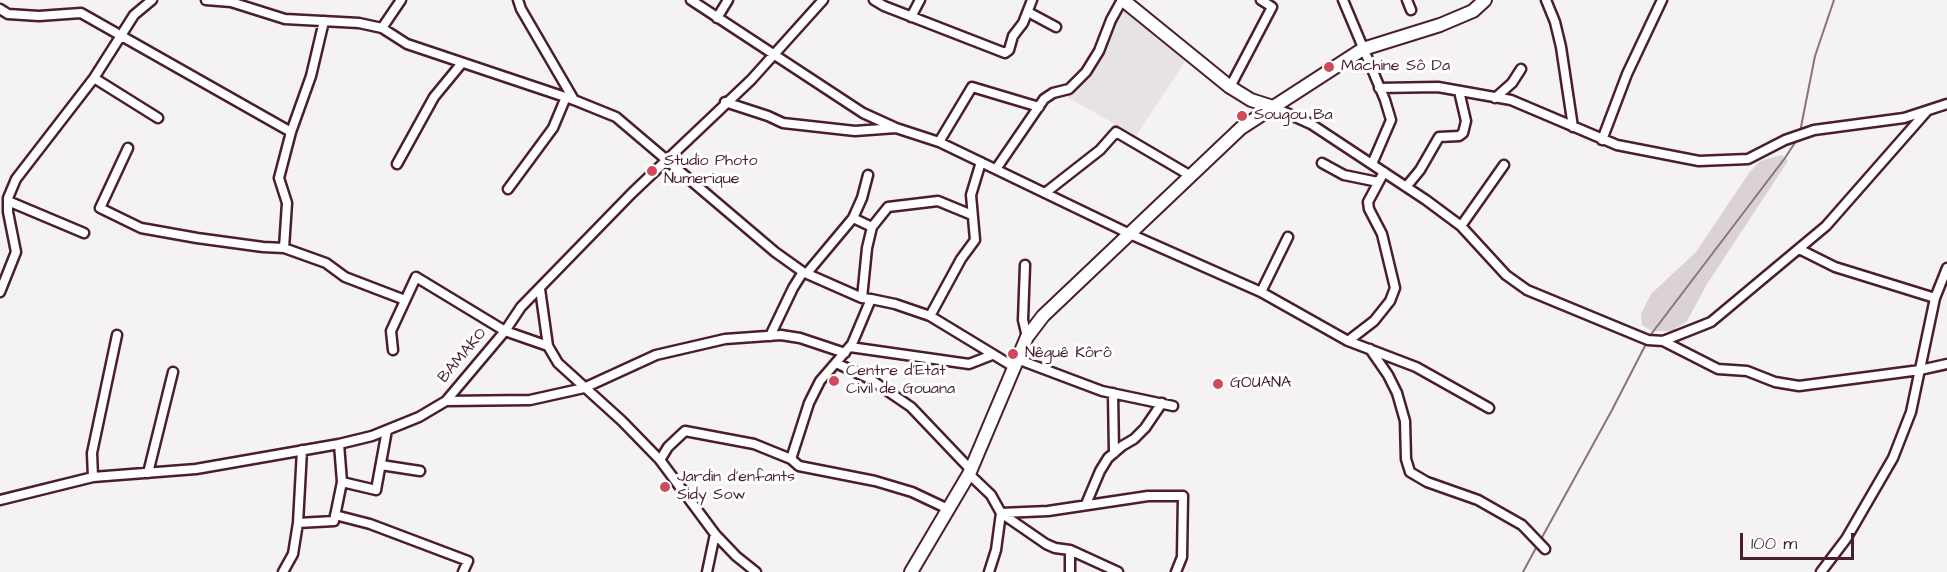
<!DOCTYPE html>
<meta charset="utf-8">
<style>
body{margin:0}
#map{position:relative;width:1947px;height:572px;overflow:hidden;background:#f4f2f2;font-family:"Architects Daughter",sans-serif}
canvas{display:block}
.scale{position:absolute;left:1740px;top:533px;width:114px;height:27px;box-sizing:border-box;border:3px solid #4a1f2b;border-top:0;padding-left:8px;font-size:18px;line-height:21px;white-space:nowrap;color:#4a1f2b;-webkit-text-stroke:4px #fff;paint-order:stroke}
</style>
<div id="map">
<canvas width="1947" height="572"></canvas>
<div class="scale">100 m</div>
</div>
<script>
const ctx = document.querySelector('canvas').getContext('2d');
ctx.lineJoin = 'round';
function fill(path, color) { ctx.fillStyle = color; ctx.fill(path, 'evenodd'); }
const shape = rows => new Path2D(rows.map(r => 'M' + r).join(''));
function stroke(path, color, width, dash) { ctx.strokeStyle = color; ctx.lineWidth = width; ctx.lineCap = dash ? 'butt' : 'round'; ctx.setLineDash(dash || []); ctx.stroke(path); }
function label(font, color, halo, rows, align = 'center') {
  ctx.font = font + ' "Architects Daughter",sans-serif'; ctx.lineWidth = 6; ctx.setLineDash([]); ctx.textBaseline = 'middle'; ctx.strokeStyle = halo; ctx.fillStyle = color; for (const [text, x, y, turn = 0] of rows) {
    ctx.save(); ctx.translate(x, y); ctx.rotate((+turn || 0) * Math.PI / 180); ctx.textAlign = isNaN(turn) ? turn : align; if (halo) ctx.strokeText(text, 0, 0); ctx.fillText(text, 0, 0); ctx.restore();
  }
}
fill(shape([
 [1121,6,1188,57,1136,136,1067,97]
]), '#e7e2e3');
fill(shape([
 [1782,155,1788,161,1707,284,1687,321,1672,331,1652,331,1642,325,1641,314,1651,294,1696,252,1749,173,1760,161]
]), '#dbd2d5');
stroke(shape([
 [1800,132,1815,56,1834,0],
 [1649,337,1785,158,1798,138],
 [1540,541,1612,410,1647,342],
 [1523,572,1537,546]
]), '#8d727a', 2);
const street = shape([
 [206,0,231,2,285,19,359,23,382,28,407,44,574,100,616,117,775,252,803,272,862,298,871,299,852,344,820,381,809,403,791,459,799,466,875,481,912,492,948,509],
 [518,0,521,9,574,100],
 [691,0,863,113,896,128,939,142,1130,234,1261,292,1348,341,1416,367,1489,408],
 [874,0,884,6,1005,53,1009,50,1013,36,1023,23,1032,0],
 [1343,0,1385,100,1391,120,1372,164],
 [1407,0,1411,10],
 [1546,0,1555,22,1561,47,1573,127],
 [0,9,8,14,39,16,81,13,291,132],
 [1028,12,1056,27],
 [911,17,920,0],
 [717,18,728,0],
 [382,28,401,0],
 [94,78,158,118],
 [1230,87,1272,7,1261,0],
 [1379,88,1438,87,1511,100,1617,145,1699,161,1748,159,1785,140,1814,130,1904,118,1947,104],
 [1495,98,1512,83,1521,69],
 [725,102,768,116,783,123,855,131,896,128],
 [1273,107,1311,124,1426,200,1461,226,1506,275,1527,290,1648,340,1663,341,1711,322,1826,226,1927,111],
 [1602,140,1627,74,1662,0],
 [939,142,972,87,1039,107],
 [128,148,100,208,141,228,197,238,263,247,284,248,326,263,345,277,405,300],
 [1322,163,1344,175,1378,182],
 [397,164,434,97,462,63],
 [996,169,1044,99,1053,93,1069,89,1086,72,1099,51,1111,20,1122,0],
 [1406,187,1420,170,1439,137,1459,136,1463,133,1466,121,1459,91],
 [508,189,553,128,566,97],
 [1045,193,1100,150,1116,132,1191,176],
 [8,201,84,233],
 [853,218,872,227],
 [1461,226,1504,165],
 [284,248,287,203,279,178,291,132,311,76,324,21],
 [1799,249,1835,267,1935,298],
 [1025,265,1023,320,1027,337],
 [807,273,853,218,862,198,868,175],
 [540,289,548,346],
 [0,292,16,252,8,212,8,198,16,179,94,78,134,15,152,0],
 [1261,292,1288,237],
 [862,298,867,248,872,227,888,207,938,201,972,215],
 [871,299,895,304,930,316,1014,367],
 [930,316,961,259,975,240,971,195,981,162],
 [770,336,793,288,803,272],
 [1348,341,1374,321,1390,301,1395,288,1382,234,1369,209,1368,202,1384,172],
 [1663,341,1718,369,1747,371,1775,382,1799,386,1920,370,1947,364],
 [850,347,969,364,992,355],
 [1370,349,1388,375,1397,393,1405,421,1406,459,1410,472,1427,482,1478,500,1522,525,1545,549],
 [393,350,391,331,416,277,505,331,548,346,558,363,622,421,660,460,715,534,736,556,756,572],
 [1017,359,1102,391,1173,406],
 [836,363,870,379,911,407,971,470],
 [1113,393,1114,453],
 [446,401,530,400,584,388,656,355,725,339,781,335,800,338,845,353],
 [660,460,668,447,685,431,754,444,791,459],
 [381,465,420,471],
 [148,473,173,372],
 [969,474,991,495,1001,513,1046,544,1055,548,1070,550,1118,572],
 [93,477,92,453,117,335],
 [342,482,376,490,387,430],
 [0,500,93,477,196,469,339,444,372,436,419,417,446,401,505,331,521,307,632,193,751,80,823,0],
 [1086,504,1100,471,1108,458,1122,446,1134,439,1145,428,1162,403],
 [1001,513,1048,511,1148,496,1183,496,1182,557,1176,572],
 [335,515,370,524,468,561,463,572],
 [298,523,334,521,342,482,339,444],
 [1070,550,1070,572],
 [283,572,293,554,298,523,302,450],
 [707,572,715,534],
 [989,572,996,550,1001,513],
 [1821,572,1846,539,1893,458,1911,412,1935,298,1947,268]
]);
const secondary = shape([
 [1123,0,1230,87,1251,100,1273,107],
 [911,572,969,474,1027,337,1043,316,1241,128,1363,49,1440,25,1473,11,1485,0]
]);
stroke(street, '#4a1f2b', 13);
stroke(secondary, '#4a1f2b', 16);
stroke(street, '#fff', 8);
stroke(secondary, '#fff', 12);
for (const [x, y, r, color] of [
 [1329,67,6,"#d1495b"],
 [1242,116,6,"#d1495b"],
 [652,171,6,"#d1495b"],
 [1013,354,6,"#d1495b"],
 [834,381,6,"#d1495b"],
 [1218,384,6,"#d1495b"],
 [665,487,6,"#d1495b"]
]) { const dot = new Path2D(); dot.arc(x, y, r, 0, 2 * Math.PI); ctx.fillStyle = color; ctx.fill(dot); stroke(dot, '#fff', 2); }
label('16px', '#4a1f2b', '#fff', [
 ["Machine Sô Da",1341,67],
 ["Sougou Ba",1254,116],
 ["Studio Photo",664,162],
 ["Numerique",664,180],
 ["Nêguê Kôrô",1025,354],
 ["Centre d'Etat",846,372],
 ["Civil de Gouana",846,390],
 ["GOUANA",1230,384],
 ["Jardin d'enfants",677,478],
 ["Sidy Sow",677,496]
], 'left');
label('16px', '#4a1f2b', '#fff', [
 ["BAMAKO",463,356,-50]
]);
</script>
